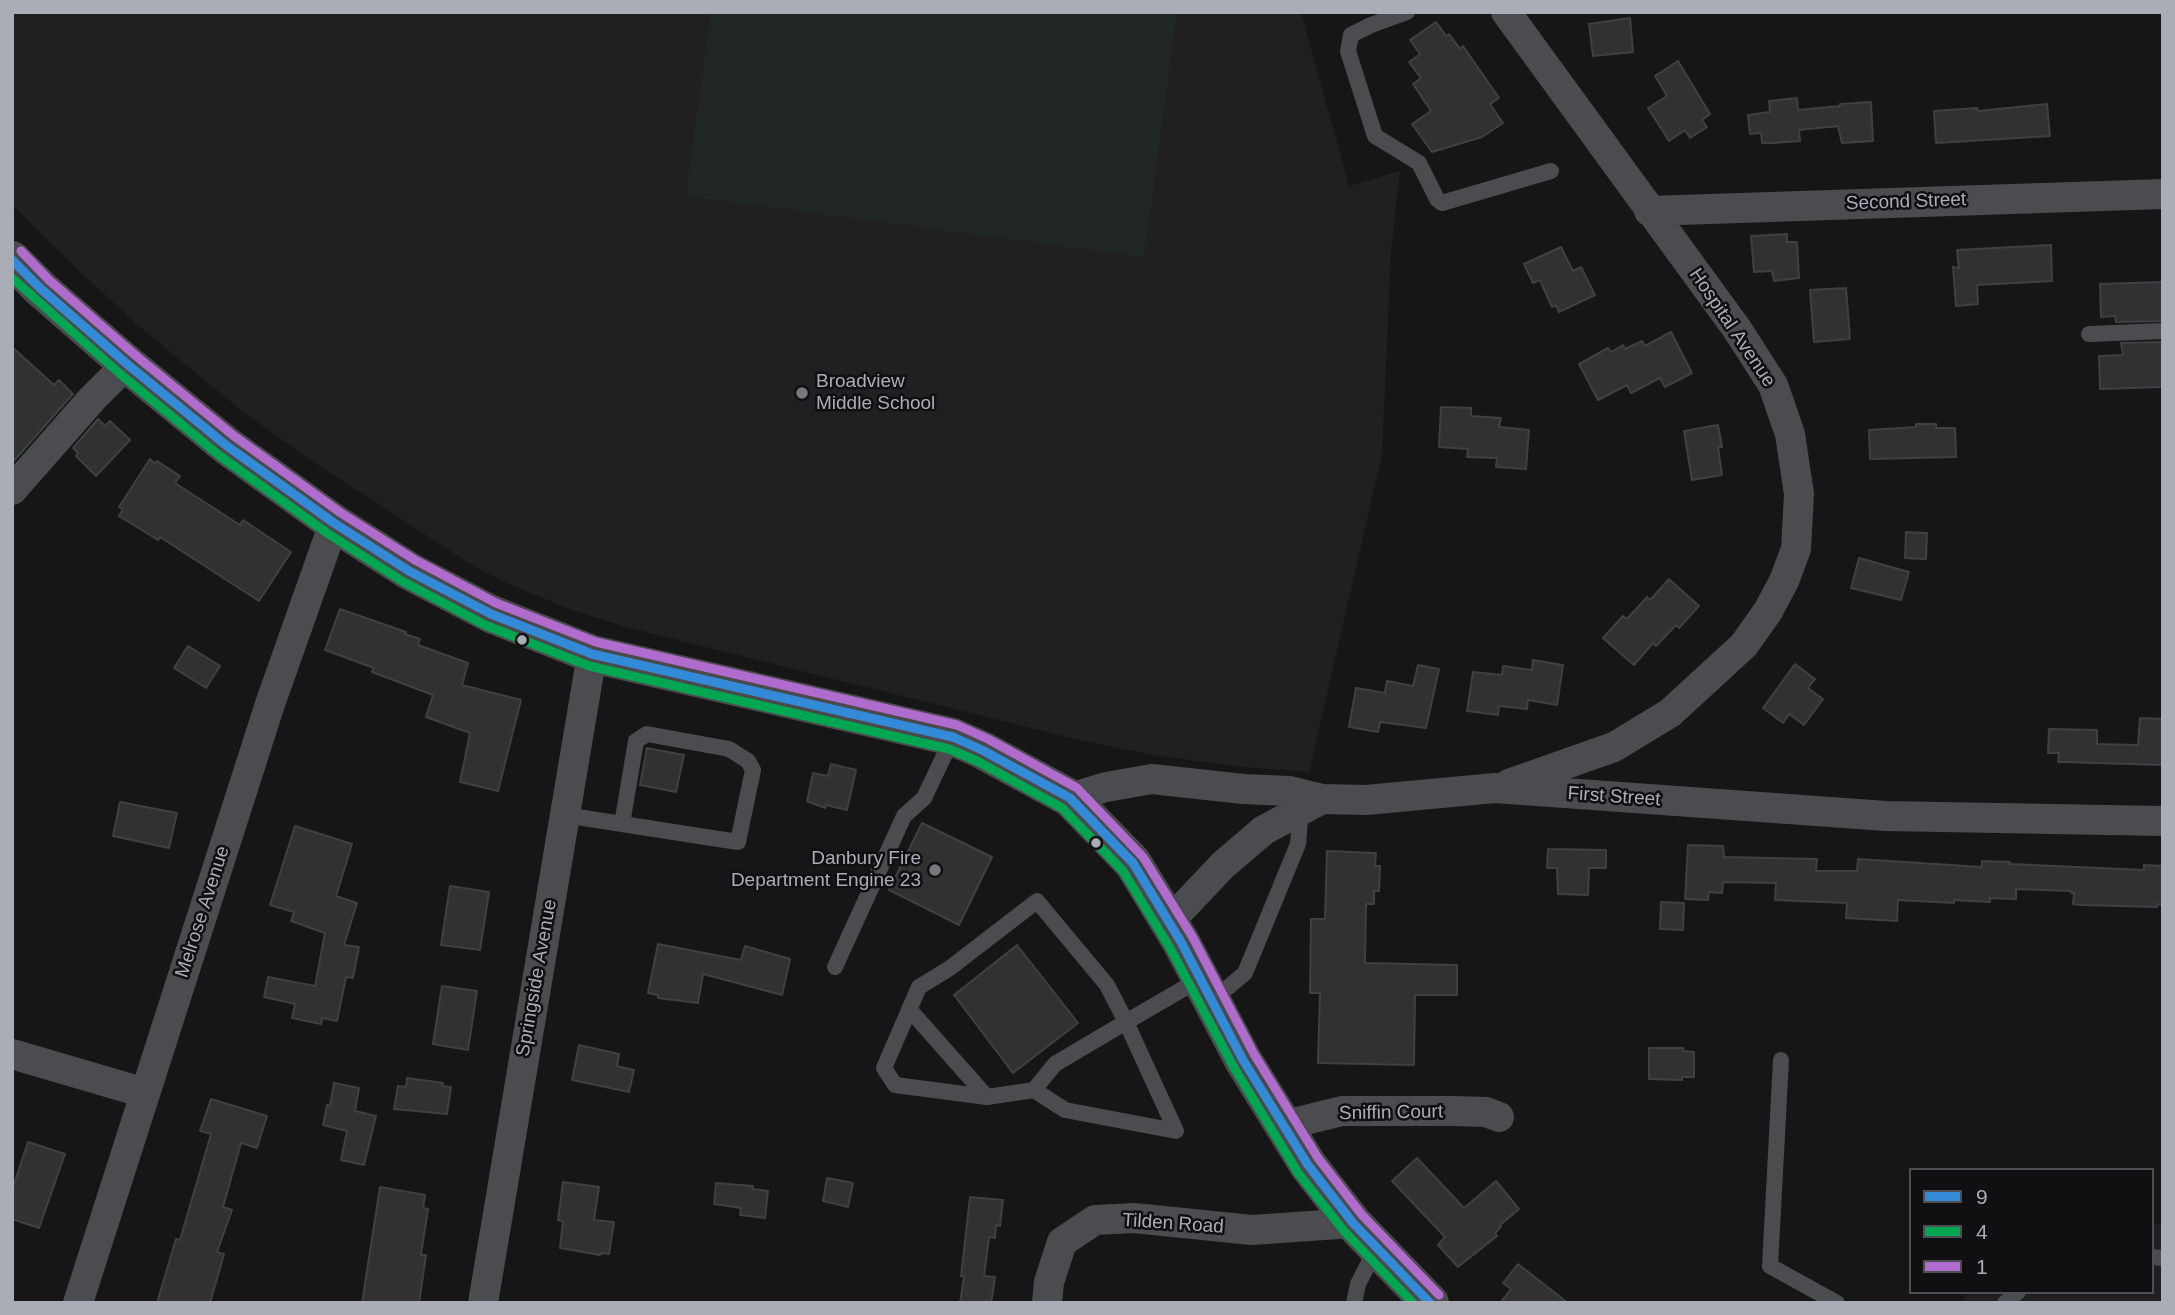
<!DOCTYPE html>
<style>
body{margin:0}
#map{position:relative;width:2175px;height:1315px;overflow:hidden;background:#161616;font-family:Arial,sans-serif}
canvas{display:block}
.frame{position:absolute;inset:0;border:14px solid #a9adb6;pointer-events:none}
.legend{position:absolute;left:1909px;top:1168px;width:245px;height:126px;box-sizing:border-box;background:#101012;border:2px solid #4d4f54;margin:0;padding:9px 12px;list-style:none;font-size:21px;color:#a9adb6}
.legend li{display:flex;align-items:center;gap:14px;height:35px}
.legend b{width:35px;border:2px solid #4d4f54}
</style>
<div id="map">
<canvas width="2175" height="1315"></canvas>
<div class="frame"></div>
<ul class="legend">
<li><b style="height:9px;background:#338bd7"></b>9</li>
<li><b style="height:9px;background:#00a651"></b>4</li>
<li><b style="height:9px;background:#b06ccc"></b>1</li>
</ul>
</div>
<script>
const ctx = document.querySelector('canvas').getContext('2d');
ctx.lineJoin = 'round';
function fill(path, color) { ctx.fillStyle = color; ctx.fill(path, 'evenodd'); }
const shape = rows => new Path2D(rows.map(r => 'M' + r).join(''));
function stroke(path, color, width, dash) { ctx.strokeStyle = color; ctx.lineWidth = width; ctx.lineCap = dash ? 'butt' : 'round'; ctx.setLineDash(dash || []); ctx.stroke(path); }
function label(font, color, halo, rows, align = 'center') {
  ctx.font = font + ' Arial,sans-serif'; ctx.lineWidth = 5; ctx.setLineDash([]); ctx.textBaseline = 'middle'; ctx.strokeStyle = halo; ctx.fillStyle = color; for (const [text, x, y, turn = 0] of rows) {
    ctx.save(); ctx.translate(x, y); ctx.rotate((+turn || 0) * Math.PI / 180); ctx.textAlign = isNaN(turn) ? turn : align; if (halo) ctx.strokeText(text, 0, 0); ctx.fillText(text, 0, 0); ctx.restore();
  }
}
fill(shape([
 [12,12,1301,12,1349,186,1400,171,1391,251,1382,455,1309,772,1244,767,1152,755,1075,739,622,626,569,609,514,586,472,565,312,461,242,411,140,327,76,268,12,205],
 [2152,1224,2163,1224,2163,1303,1961,1303,1969,1292,2152,1292]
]), '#202022');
fill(shape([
 [711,12,1177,12,1144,257,686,196]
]), '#202621');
const building = shape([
 [1630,18,1633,52,1593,56,1589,24,1630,18],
 [1436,22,1446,36,1449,34,1460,49,1463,46,1499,98,1490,104,1503,123,1482,137,1432,152,1412,124,1431,111,1413,84,1421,78,1409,62,1420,54,1410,40,1436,22],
 [1678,61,1710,114,1702,120,1707,127,1690,138,1685,130,1669,141,1648,108,1667,96,1655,76,1678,61],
 [1797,98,1798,110,1840,106,1840,104,1871,102,1873,141,1842,143,1838,126,1799,130,1800,141,1772,143,1762,143,1761,133,1750,134,1748,115,1770,112,1769,101,1797,98],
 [2047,104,2050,136,1936,143,1934,111,1977,108,1978,111,2047,104],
 [1787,234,1787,242,1797,242,1799,278,1774,281,1772,271,1754,272,1751,236,1787,234],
 [2051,245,2052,281,1977,285,1978,304,1956,306,1953,267,1959,268,1957,250,2051,245],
 [1561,247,1573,271,1581,267,1595,295,1559,312,1556,305,1552,307,1540,280,1533,283,1524,264,1561,247],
 [2163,282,2163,321,2116,322,2115,316,2101,317,2100,284,2163,282],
 [1846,288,1850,339,1814,342,1810,290,1846,288],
 [1671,332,1692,373,1665,387,1660,378,1631,393,1627,385,1598,400,1579,364,1608,348,1611,352,1623,345,1625,349,1642,341,1645,346,1671,332],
 [2163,342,2163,387,2100,389,2099,356,2123,355,2121,343,2163,342],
 [12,347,54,385,59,380,73,394,12,463,12,347],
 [1441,407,1471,408,1471,416,1501,418,1499,427,1529,430,1526,469,1496,467,1497,458,1467,457,1468,449,1439,447,1441,407],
 [98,419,105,426,110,421,130,440,96,476,76,456,78,453,73,448,98,419],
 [1916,424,1936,424,1936,428,1955,428,1956,457,1870,459,1869,430,1916,427,1916,424],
 [1718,425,1722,447,1718,447,1722,475,1692,480,1684,431,1718,425],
 [150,459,155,464,157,461,180,476,175,483,240,525,243,520,291,552,259,601,160,537,158,540,119,516,123,509,119,507,150,459],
 [1906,532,1927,533,1926,559,1905,558,1906,532],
 [1859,558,1909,572,1901,600,1851,588,1859,558],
 [1669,579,1699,606,1679,628,1676,625,1656,646,1653,643,1634,665,1603,638,1623,616,1627,619,1647,597,1650,600,1669,579],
 [340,609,406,632,405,634,420,639,418,645,468,663,462,685,521,700,498,791,460,782,470,733,426,717,433,695,372,672,374,668,325,650,340,609],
 [188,646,220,666,206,688,174,668,188,646],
 [1533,660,1563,665,1557,705,1528,700,1527,709,1499,706,1498,715,1467,711,1473,672,1502,675,1503,666,1532,670,1533,660],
 [1795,664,1815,679,1808,688,1823,699,1804,725,1789,714,1783,723,1763,708,1795,664],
 [1418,665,1439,669,1426,728,1380,722,1378,732,1349,727,1356,688,1385,693,1387,681,1413,686,1418,665],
 [2140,718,2163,719,2163,765,2063,762,2058,762,2059,753,2048,753,2049,729,2097,730,2097,744,2138,745,2140,718],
 [647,748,684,755,676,792,640,785,647,748],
 [831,764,856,770,847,810,826,805,825,808,807,801,813,773,828,776,831,764],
 [120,802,177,813,169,848,113,836,120,802],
 [922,823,992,857,959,925,889,890,922,823],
 [295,826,352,844,336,896,357,903,344,945,359,947,353,978,346,977,337,1021,322,1018,321,1024,292,1018,295,1004,264,997,268,977,315,986,325,933,291,921,294,912,270,905,295,826],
 [1688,845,1723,846,1724,857,1817,859,1816,871,1857,871,1858,859,1982,867,1982,861,2010,862,2010,864,2144,870,2144,865,2163,866,2163,905,2157,904,2157,907,2081,905,2073,904,2074,893,2071,893,2071,891,2016,889,2016,899,1990,898,1990,902,1954,900,1954,903,1898,900,1897,921,1846,918,1847,903,1775,900,1776,883,1723,882,1722,893,1709,892,1708,900,1685,899,1688,845],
 [1548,849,1606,850,1606,868,1589,868,1588,895,1558,894,1557,868,1547,868,1548,849],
 [1327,851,1376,853,1375,866,1380,866,1379,891,1374,891,1374,904,1366,904,1365,963,1457,965,1457,995,1415,995,1414,1065,1318,1063,1320,993,1310,993,1311,919,1325,919,1327,851],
 [450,886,489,892,480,950,441,945,450,886],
 [1661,902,1684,903,1683,930,1660,929,1661,902],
 [658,944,741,960,745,946,790,959,782,995,703,974,698,1003,658,998,658,995,648,993,658,944],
 [1017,945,1078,1023,1013,1073,954,995,1017,945],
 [442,986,477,991,468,1050,433,1044,442,986],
 [579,1045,619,1054,617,1066,634,1070,629,1092,572,1080,579,1045],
 [1649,1048,1683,1048,1683,1051,1694,1052,1694,1077,1682,1077,1682,1080,1649,1079,1649,1048],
 [407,1078,443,1083,442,1086,451,1087,447,1114,394,1109,398,1086,406,1087,407,1078],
 [334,1083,359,1088,355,1111,376,1116,364,1165,341,1160,347,1131,323,1125,327,1105,330,1106,334,1083],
 [211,1099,267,1116,257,1148,241,1143,223,1207,232,1210,217,1252,224,1254,210,1303,157,1303,176,1239,180,1240,211,1134,200,1131,211,1099],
 [28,1142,65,1154,39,1228,12,1219,12,1190,28,1142],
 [1417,1158,1464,1208,1496,1181,1519,1209,1500,1225,1501,1227,1495,1233,1497,1236,1458,1267,1438,1245,1445,1237,1392,1181,1417,1158],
 [827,1178,853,1183,848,1207,823,1201,827,1178],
 [563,1182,599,1187,594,1220,614,1222,609,1254,601,1253,600,1255,560,1248,563,1221,558,1220,563,1182],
 [716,1183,753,1186,753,1189,768,1191,765,1218,740,1215,741,1208,714,1204,716,1183],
 [380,1187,425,1195,423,1208,428,1209,421,1255,426,1255,419,1303,362,1303,380,1187],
 [970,1197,1003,1200,1000,1226,996,1225,995,1238,989,1237,984,1276,995,1277,991,1303,960,1303,964,1277,961,1276,970,1197],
 [1518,1264,1568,1303,1500,1303,1511,1289,1503,1283,1518,1264]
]);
fill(building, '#313132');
stroke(building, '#3f4042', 2);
stroke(shape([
 [1407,12,1371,25,1351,35,1348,51,1375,136,1419,163,1437,199,1442,203,1551,171],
 [2089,334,2163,331],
 [564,815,738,842,753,770,748,761,729,749,647,734,636,741,622,824],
 [835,967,904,816,924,798,953,737],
 [1212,1001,1245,973,1298,844,1301,809],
 [909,1009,987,1097],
 [1781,1060,1770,1266,1837,1303],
 [1034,1090,987,1097,895,1085,884,1068,919,987,950,968,1037,901,1107,985,1126,1022,1176,1131,1065,1110,1034,1090,1055,1064,1126,1022,1200,979],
 [2152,1257,2163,1258],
 [1354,1303,1358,1284,1376,1249],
 [2005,1303,2018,1292]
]), '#4b4c4f', 16);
stroke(shape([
 [1506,12,1737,329,1773,385,1790,434,1799,494,1796,549,1784,581,1768,611,1744,645,1670,713,1614,747,1509,784],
 [1649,211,2163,194],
 [12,490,92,399,127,364],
 [1070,798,1106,787,1152,779,1243,789,1290,791,1322,799,1366,800,1495,788,1886,816,2163,821],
 [1169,922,1223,865,1264,830,1322,799],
 [12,1054,145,1093],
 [1285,1125,1342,1111,1453,1111,1486,1112,1499,1117],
 [78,1303,270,704,334,523],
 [483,1303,592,654],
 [1047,1303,1049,1282,1062,1242,1095,1220,1134,1218,1252,1230,1353,1223]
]), '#4b4c4f', 30);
stroke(shape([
 [12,260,41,289,127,364,227,446,334,523,409,571,491,614,592,654,953,737,982,750,1070,798,1133,863,1181,942,1243,1060,1308,1165,1353,1223,1430,1303]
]), '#4a4a4d', 38);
stroke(shape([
 [12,260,41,289,127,364,227,446,334,523,409,571,491,614,592,654,953,737,982,750,1070,798,1133,863,1181,942,1243,1060,1308,1165,1353,1223,1430,1303]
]), '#338bd7', 9);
stroke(shape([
 [12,278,119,373,220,456,327,533,402,581,485,625,589,666,949,749,977,761,1062,808,1123,871,1170,948,1233,1066,1298,1173,1344,1231,1413,1303]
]), '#00a651', 9);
stroke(shape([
 [21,251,49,280,135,355,234,436,341,513,415,560,496,603,596,642,957,725,988,739,1077,788,1143,857,1192,936,1254,1054,1318,1158,1362,1215,1439,1295]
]), '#b06ccc', 9);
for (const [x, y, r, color] of [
 [802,393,7,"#76787e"],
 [522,640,6,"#a9adb6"],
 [1096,843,6,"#a9adb6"],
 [935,870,7,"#76787e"]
]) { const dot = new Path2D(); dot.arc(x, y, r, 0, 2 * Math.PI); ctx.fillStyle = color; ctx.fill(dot); stroke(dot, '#101012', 2.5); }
label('19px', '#a9adb6', '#101012', [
 ["Second Street",1906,202,-2],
 ["Hospital Avenue",1732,328,56],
 ["First Street",1614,797,4],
 ["Melrose Avenue",203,912,-72],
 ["Springside Avenue",537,978,-80],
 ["Sniffin Court",1391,1113,-1],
 ["Tilden Road",1173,1224,4]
]);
label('19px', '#a9adb6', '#101012', [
 ["Broadview",816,382],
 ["Middle School",816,404],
 ["Danbury Fire",921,859,"right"],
 ["Department Engine 23",921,881,"right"]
], 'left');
</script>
